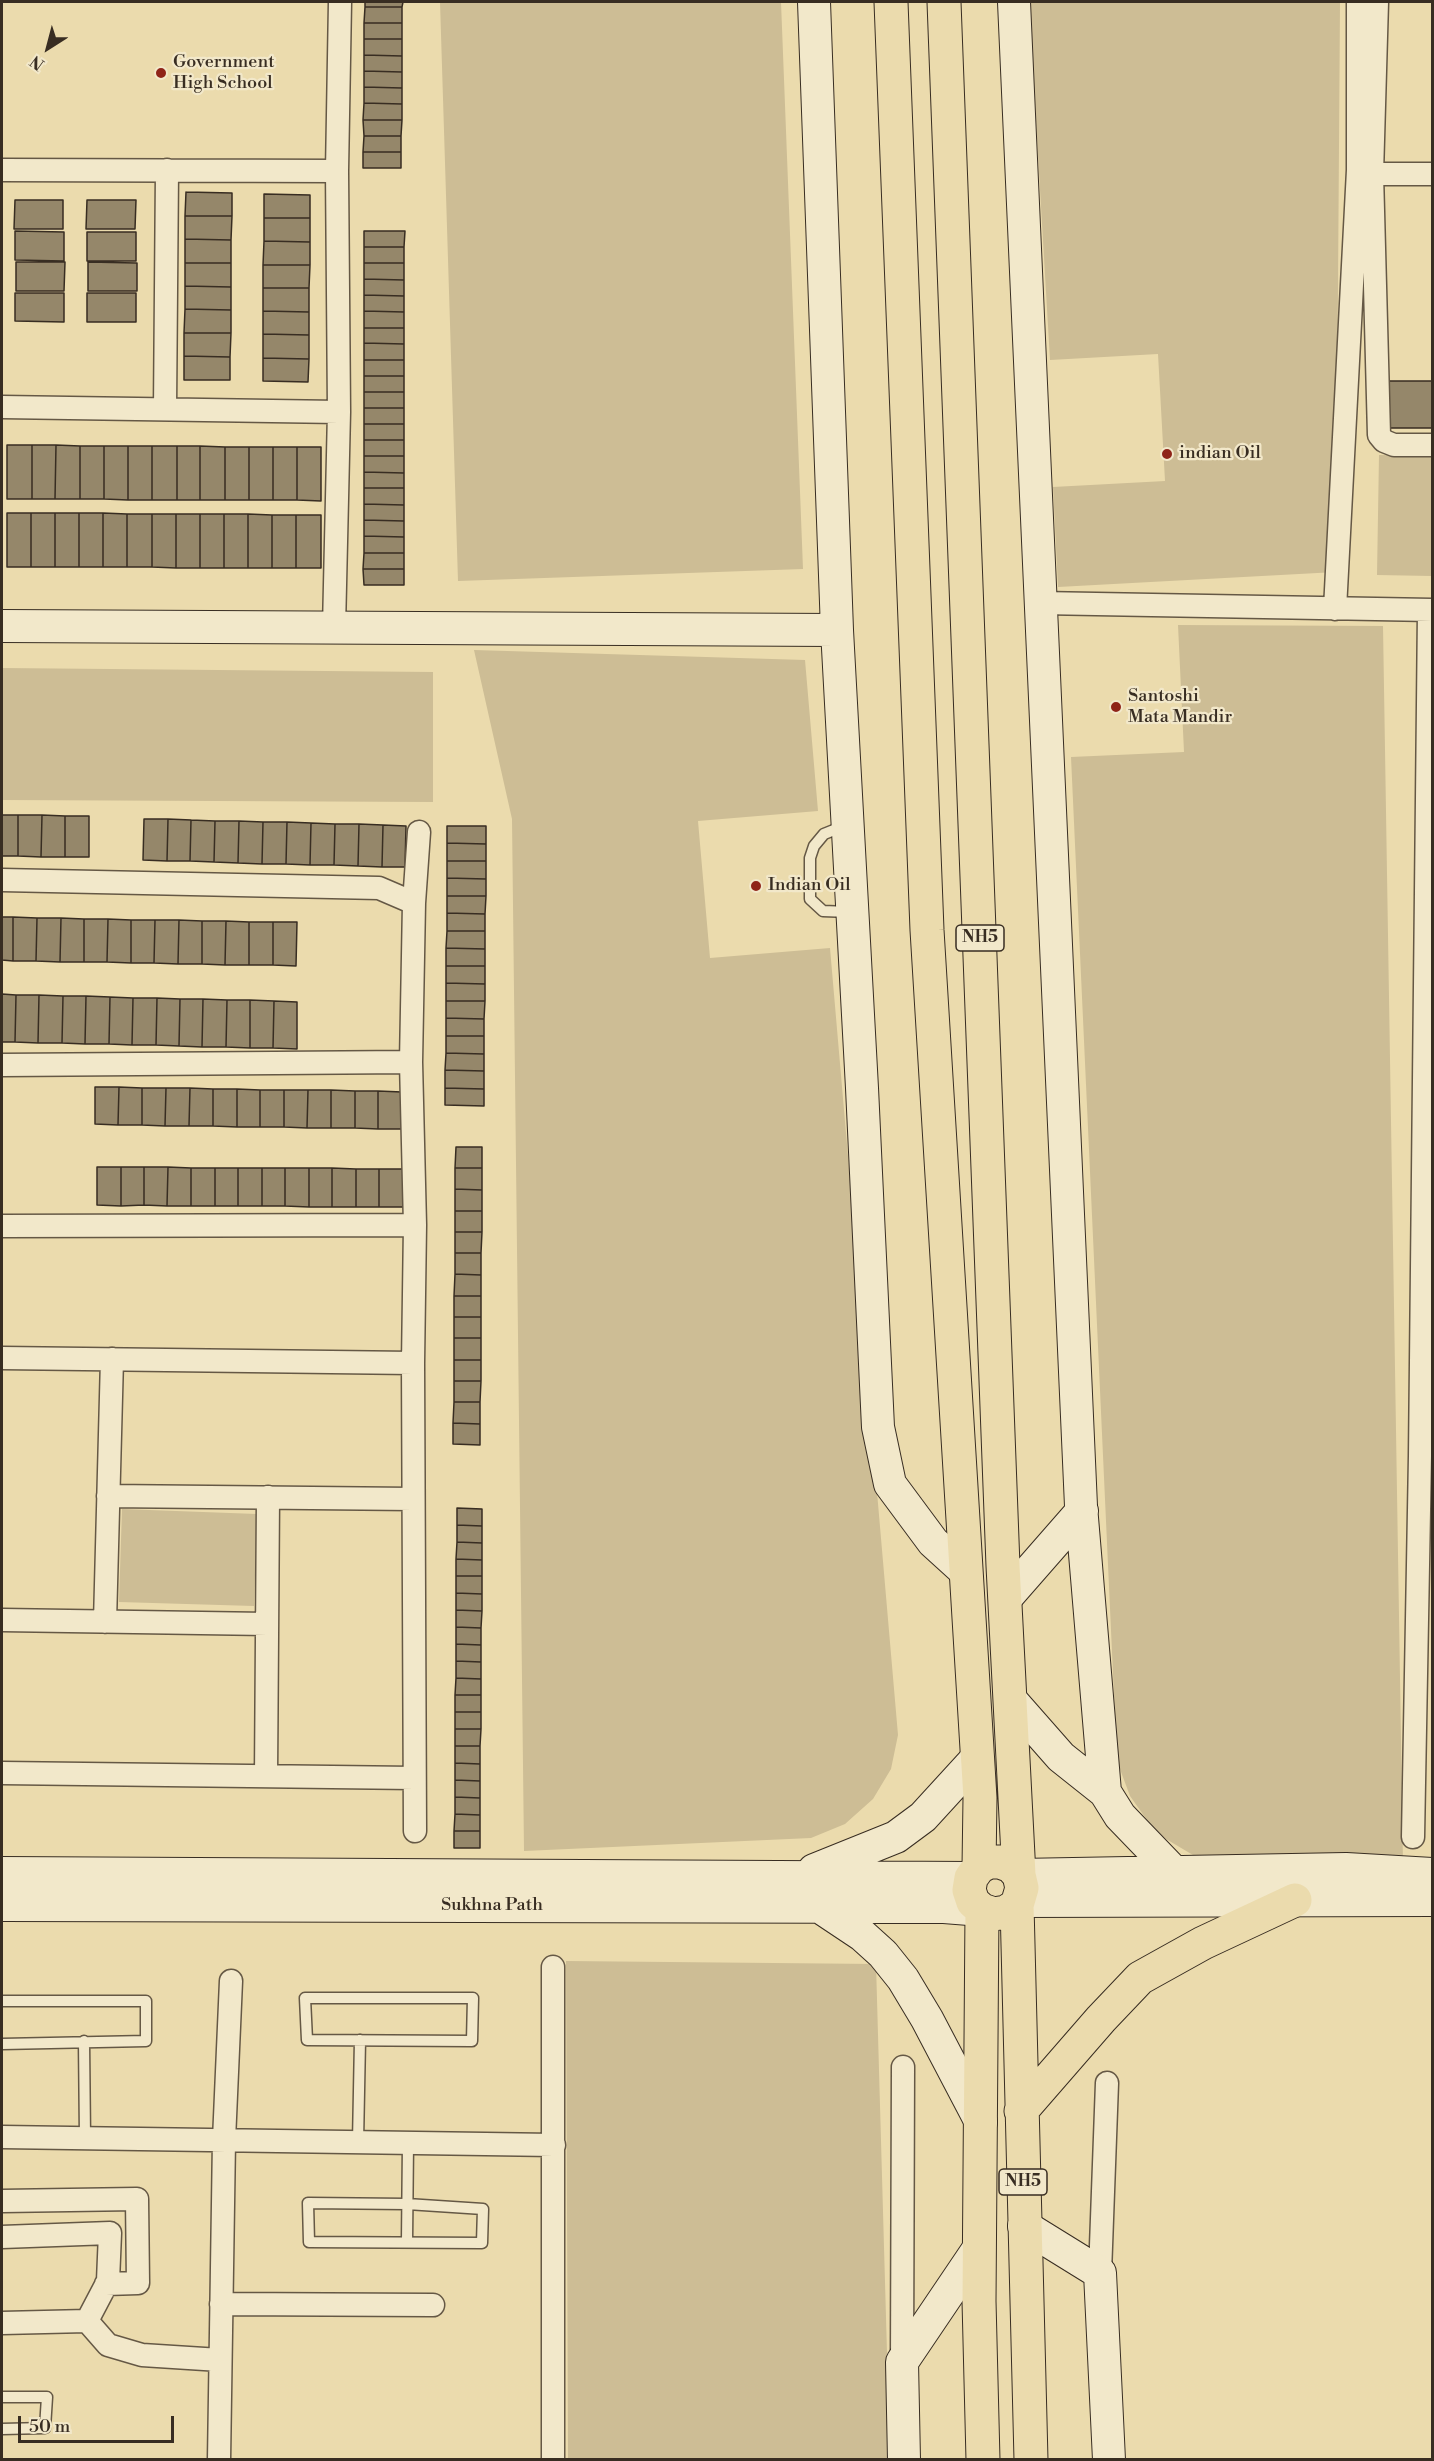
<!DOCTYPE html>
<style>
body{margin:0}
#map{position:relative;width:1434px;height:2461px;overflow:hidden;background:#ebdbad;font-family:"Libre Bodoni",serif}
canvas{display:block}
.frame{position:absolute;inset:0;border:3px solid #382d22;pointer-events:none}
.north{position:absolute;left:18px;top:18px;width:60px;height:60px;-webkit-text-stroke:4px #f2e8ca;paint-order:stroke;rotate:216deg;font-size:16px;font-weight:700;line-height:24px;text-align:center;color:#382d22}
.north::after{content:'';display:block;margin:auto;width:21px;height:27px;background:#382d22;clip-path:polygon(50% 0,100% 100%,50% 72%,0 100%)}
.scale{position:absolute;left:18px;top:2416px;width:156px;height:27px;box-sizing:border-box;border:3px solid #382d22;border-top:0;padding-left:8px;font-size:18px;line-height:21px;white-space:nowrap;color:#382d22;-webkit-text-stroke:4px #f2e8ca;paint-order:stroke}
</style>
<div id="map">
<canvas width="1434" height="2461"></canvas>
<div class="frame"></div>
<div class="north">N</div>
<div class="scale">50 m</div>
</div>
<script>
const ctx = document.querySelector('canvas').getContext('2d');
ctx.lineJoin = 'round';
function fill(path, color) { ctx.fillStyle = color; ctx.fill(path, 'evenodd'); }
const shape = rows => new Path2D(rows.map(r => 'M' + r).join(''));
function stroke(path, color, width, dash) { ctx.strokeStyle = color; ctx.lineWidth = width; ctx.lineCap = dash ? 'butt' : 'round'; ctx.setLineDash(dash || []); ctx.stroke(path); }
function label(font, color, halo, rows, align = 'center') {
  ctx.font = font + ' "Libre Bodoni",serif'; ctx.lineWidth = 4.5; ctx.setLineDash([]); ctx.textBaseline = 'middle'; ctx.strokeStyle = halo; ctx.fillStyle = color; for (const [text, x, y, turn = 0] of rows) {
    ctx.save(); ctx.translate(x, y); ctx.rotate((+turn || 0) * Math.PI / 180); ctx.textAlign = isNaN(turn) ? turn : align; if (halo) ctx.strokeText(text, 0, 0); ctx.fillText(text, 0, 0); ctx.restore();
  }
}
fill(shape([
 [440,2,781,2,803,569,458,581],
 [1029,2,1340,2,1336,572,1058,587,1053,487,1165,481,1158,354,1050,360],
 [1379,455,1432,456,1432,576,1377,575],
 [1178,625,1383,626,1403,1863,1198,1858,1166,1839,1152,1827,1130,1796,1117,1761,1071,757,1184,752],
 [474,650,805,660,818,811,698,821,710,958,830,948,898,1735,891,1769,873,1799,845,1824,811,1838,524,1851,512,819],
 [2,668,433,672,433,802,2,800],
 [122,1509,257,1514,254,1606,119,1602],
 [566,1961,876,1964,890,2459,568,2459]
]), '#cdbd95');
const building = shape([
 [365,2,403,2,402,7,365,7,365,2],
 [365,7,402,7,402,23,364,23,365,7],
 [364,23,402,23,402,39,364,39,364,23],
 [364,39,402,39,402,56,364,55,364,39],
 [364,55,402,56,402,72,364,71,364,55],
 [364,71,402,72,402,88,364,87,364,71],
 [364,87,402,88,402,104,364,103,364,87],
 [364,103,402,104,402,120,363,120,364,103],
 [363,120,402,120,401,136,364,136,363,120],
 [364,136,401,136,401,152,363,152,364,136],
 [363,152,401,152,401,168,363,168,363,152],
 [186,192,232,193,232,216,185,216,186,192],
 [264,194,310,195,310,218,264,218,264,194],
 [15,200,63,200,63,229,14,229,15,200],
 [87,200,136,200,135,229,86,229,87,200],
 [185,216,232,216,231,240,185,239,185,216],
 [264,218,310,218,310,242,264,241,264,218],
 [15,231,64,232,64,261,15,260,15,231],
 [364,231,405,231,404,247,364,247,364,231],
 [87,232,136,232,136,261,87,261,87,232],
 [185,239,231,240,231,263,185,263,185,239],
 [264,241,310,242,310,265,263,265,264,241],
 [364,247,404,247,404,263,364,263,364,247],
 [16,262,65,262,64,291,16,291,16,262],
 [88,262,137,263,137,291,88,291,88,262],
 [185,263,231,263,231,287,185,286,185,263],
 [364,263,404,263,404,280,364,279,364,263],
 [263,265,310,265,309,288,263,288,263,265],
 [364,279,404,280,404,296,364,295,364,279],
 [185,286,231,287,231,310,185,309,185,286],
 [263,288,309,288,309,312,263,311,263,288],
 [15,293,64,293,64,322,15,321,15,293],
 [87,293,136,293,136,322,87,322,87,293],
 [364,295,404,296,404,312,364,311,364,295],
 [185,309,231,310,231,333,184,333,185,309],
 [263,311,309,312,309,335,263,334,263,311],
 [364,311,404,312,404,328,364,328,364,311],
 [364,328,404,328,404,344,364,343,364,328],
 [184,333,231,333,230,357,184,356,184,333],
 [263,334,309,335,309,359,263,358,263,334],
 [364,343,404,344,404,360,364,360,364,343],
 [184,356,230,357,230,380,184,380,184,356],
 [263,358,309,359,308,382,263,381,263,358],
 [364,360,404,360,404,376,364,376,364,360],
 [364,376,404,376,404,392,364,392,364,376],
 [1389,381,1432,381,1432,428,1389,428,1389,381],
 [364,392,404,392,404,408,364,408,364,392],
 [364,408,404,408,404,424,364,424,364,408],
 [364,424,404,424,404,440,364,440,364,424],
 [364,440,404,440,404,456,364,456,364,440],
 [7,445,32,445,32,499,7,499,7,445],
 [32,445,56,445,55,499,32,499,32,445],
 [56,445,80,446,80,499,55,499,56,445],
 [80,446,104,446,104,499,80,499,80,446],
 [104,446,128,446,128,500,104,499,104,446],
 [128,446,152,446,152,500,128,500,128,446],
 [152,446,177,446,177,500,152,500,152,446],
 [177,446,200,446,200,500,177,500,177,446],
 [200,446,225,447,225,500,200,500,200,446],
 [225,447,249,447,249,500,225,500,225,447],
 [249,447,273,447,273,500,249,500,249,447],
 [273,447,297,447,297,500,273,500,273,447],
 [297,447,321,447,321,501,297,500,297,447],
 [364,456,404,456,404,473,364,472,364,456],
 [364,472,404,473,404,488,364,488,364,472],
 [364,488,404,488,404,505,364,504,364,488],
 [364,504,404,505,404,521,364,520,364,504],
 [7,513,31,513,31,567,7,567,7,513],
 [31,513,55,513,55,567,31,567,31,513],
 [55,513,79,513,79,567,55,567,55,513],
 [79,513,103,513,103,567,79,567,79,513],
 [103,513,127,514,127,567,103,567,103,513],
 [127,514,152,514,152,567,127,567,127,514],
 [152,514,176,514,176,568,152,567,152,514],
 [176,514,200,514,200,568,176,568,176,514],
 [200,514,224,514,224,568,200,568,200,514],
 [224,514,248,514,248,568,224,568,224,514],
 [248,514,272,515,272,568,248,568,248,514],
 [272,515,296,515,296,568,272,568,272,515],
 [296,515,321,515,321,568,296,568,296,515],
 [364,520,404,521,404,537,364,536,364,520],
 [364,536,404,537,404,553,364,553,364,536],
 [364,553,404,553,404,569,363,569,364,553],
 [363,569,404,569,404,585,364,585,363,569],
 [2,815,18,815,18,856,2,856,2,815],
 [18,815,42,815,41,857,18,856,18,815],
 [42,815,65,816,65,857,41,857,42,815],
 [65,816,89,816,89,857,65,857,65,816],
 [144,819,168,819,167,861,143,860,144,819],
 [168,819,191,820,190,861,167,861,168,819],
 [191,820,215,821,214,862,190,861,191,820],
 [215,821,239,821,238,863,214,862,215,821],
 [239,821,263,822,262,864,238,863,239,821],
 [263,822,287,822,286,864,262,864,263,822],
 [287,822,311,823,310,865,286,864,287,822],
 [311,823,335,824,334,865,310,865,311,823],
 [335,824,359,824,358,866,334,865,335,824],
 [359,824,383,825,382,867,358,866,359,824],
 [383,825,406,826,405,867,382,867,383,825],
 [447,826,486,826,486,844,447,843,447,826],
 [447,843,486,844,486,861,447,861,447,843],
 [447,861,486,861,486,879,447,878,447,861],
 [447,878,486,879,486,896,447,896,447,878],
 [447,896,486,896,485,914,447,913,447,896],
 [447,913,485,914,485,931,447,931,447,913],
 [2,917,13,917,13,961,2,960,2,917],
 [13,917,37,918,36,961,13,961,13,917],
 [37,918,61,918,60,962,36,961,37,918],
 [61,918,84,919,84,962,60,962,61,918],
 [84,919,108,919,107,962,84,962,84,919],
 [108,919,131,920,131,963,107,962,108,919],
 [131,920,155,920,154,963,131,963,131,920],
 [155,920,179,920,178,964,154,963,155,920],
 [179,920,202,921,202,964,178,964,179,920],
 [202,921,226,921,225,965,202,964,202,921],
 [226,921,249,922,249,965,225,965,226,921],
 [249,922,273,922,273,965,249,965,249,922],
 [273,922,297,922,296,966,273,965,273,922],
 [447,931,485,931,485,949,446,948,447,931],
 [446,948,485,949,485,966,446,966,446,948],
 [446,966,485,966,485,984,446,983,446,966],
 [446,983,485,984,485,1001,446,1001,446,983],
 [2,994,16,995,15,1042,2,1042,2,994],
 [16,995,39,995,38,1043,15,1042,16,995],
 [39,995,63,996,62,1043,38,1043,39,995],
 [63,996,86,996,85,1044,62,1043,63,996],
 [86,996,110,997,109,1044,85,1044,86,996],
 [110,997,133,998,132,1045,109,1044,110,997],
 [133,998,157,998,156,1045,132,1045,133,998],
 [157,998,180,999,179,1046,156,1045,157,998],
 [180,999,203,999,202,1047,179,1046,180,999],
 [203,999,227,1000,226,1047,202,1047,203,999],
 [227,1000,250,1000,250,1048,226,1047,227,1000],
 [250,1000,274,1001,273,1048,250,1048,250,1000],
 [274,1001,297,1002,297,1049,273,1048,274,1001],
 [446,1001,485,1001,484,1019,446,1018,446,1001],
 [446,1018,484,1019,484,1036,446,1036,446,1018],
 [446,1036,484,1036,484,1054,446,1053,446,1036],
 [446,1053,484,1054,484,1071,445,1070,446,1053],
 [445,1070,484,1071,484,1089,445,1088,445,1070],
 [95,1087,119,1087,118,1125,95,1124,95,1087],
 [119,1087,142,1088,142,1125,118,1125,119,1087],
 [142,1088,166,1088,165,1126,142,1125,142,1088],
 [166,1088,190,1088,189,1126,165,1126,166,1088],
 [190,1088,213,1089,213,1126,189,1126,190,1088],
 [445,1088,484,1089,484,1106,445,1105,445,1088],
 [213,1089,237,1089,237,1127,213,1126,213,1089],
 [237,1089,260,1090,260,1127,237,1127,237,1089],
 [260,1090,284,1090,284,1127,260,1127,260,1090],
 [284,1090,308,1090,307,1128,284,1127,284,1090],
 [308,1090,331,1090,331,1128,307,1128,308,1090],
 [331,1090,355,1091,355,1128,331,1128,331,1090],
 [355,1091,378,1091,378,1129,355,1128,355,1091],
 [378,1091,402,1092,402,1129,378,1129,378,1091],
 [456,1147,482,1147,482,1168,455,1168,456,1147],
 [97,1167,121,1167,121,1206,97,1205,97,1167],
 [121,1167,144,1167,144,1205,121,1206,121,1167],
 [144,1167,168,1167,167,1206,144,1205,144,1167],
 [168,1167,191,1168,191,1206,167,1206,168,1167],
 [191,1168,215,1168,215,1206,191,1206,191,1168],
 [215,1168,238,1168,238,1206,215,1206,215,1168],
 [238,1168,262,1168,262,1206,238,1206,238,1168],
 [262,1168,285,1168,285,1206,262,1206,262,1168],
 [285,1168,309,1168,309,1207,285,1206,285,1168],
 [309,1168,332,1168,332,1207,309,1207,309,1168],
 [332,1168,356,1169,356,1207,332,1207,332,1168],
 [455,1168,482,1168,482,1190,455,1189,455,1168],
 [356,1169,379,1169,379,1207,356,1207,356,1169],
 [379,1169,403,1169,403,1207,379,1207,379,1169],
 [455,1189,482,1190,482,1211,455,1211,455,1189],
 [455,1211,482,1211,482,1232,455,1232,455,1211],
 [455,1232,482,1232,481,1253,455,1253,455,1232],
 [455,1253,481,1253,481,1275,455,1274,455,1253],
 [455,1274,481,1275,481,1296,454,1296,455,1274],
 [454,1296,481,1296,481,1317,454,1317,454,1296],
 [454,1317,481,1317,481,1338,454,1338,454,1317],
 [454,1338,481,1338,481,1360,454,1360,454,1338],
 [454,1360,481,1360,481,1381,454,1381,454,1360],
 [454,1381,481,1381,480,1402,454,1402,454,1381],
 [454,1402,480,1402,480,1424,453,1423,454,1402],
 [453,1423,480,1424,480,1445,453,1444,453,1423],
 [457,1508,482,1509,482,1526,457,1525,457,1508],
 [457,1525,482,1526,482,1543,457,1542,457,1525],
 [457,1542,482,1543,482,1560,456,1559,457,1542],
 [456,1559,482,1560,482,1576,456,1576,456,1559],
 [456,1576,482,1576,482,1594,456,1593,456,1576],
 [456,1593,482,1594,482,1611,456,1610,456,1593],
 [456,1610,482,1611,481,1628,456,1627,456,1610],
 [456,1627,481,1628,481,1645,456,1644,456,1627],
 [456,1644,481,1645,481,1662,456,1661,456,1644],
 [456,1661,481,1662,481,1679,456,1678,456,1661],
 [456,1678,481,1679,481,1695,455,1695,456,1678],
 [455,1695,481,1695,481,1712,455,1712,455,1695],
 [455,1712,481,1712,481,1729,455,1729,455,1712],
 [455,1729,481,1729,480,1746,455,1746,455,1729],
 [455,1746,480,1746,480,1764,455,1763,455,1746],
 [455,1763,480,1764,480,1781,455,1780,455,1763],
 [455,1780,480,1781,480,1798,455,1797,455,1780],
 [455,1797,480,1798,480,1815,455,1814,455,1797],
 [455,1814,480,1815,480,1831,454,1831,455,1814],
 [454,1831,480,1831,480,1848,454,1848,454,1831]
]);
fill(building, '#95876a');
stroke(building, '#382d22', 1.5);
const lane = shape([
 [844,826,824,834,814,846,810,858,810,899,823,911,849,912],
 [305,1998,473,1998,472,2041,307,2040,305,1998],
 [2,2001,146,2001,146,2041,2,2044],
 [84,2041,85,2138],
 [358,2142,360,2040],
 [308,2203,407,2204,483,2209,482,2243,309,2242,308,2203],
 [407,2241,408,2143],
 [2,2397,47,2397,45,2428,2,2429]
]);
const street = shape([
 [1377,2,1372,174,1432,174],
 [2,170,337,171],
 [1372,174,1379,435,1384,441,1394,445,1432,445],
 [2,407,339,412],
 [165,409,167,170],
 [1040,603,1432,610],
 [1335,609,1358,170,1358,2],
 [334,628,339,412,337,171,340,2],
 [2,880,379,888,414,903,411,1062,415,1225,413,1363,415,1831],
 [414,903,419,832],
 [2,1065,411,1062],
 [2,1226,415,1225],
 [2,1358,413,1363],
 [108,1496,413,1499],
 [2,1620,267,1624],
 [105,1622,112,1359],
 [2,1773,414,1778],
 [266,1776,268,1497],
 [1413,1837,1420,1456,1429,610],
 [553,1967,553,2460],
 [2,2137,554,2145],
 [2,2201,137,2199,138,2283,106,2284],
 [2,2237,110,2233,108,2281,87,2321],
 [1100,2273,1107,2083],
 [221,2304,433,2305],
 [87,2321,108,2345,142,2355,220,2360],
 [2,2323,87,2321],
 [902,2362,903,2067],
 [219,2460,224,2140,231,1981]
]);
const secondary = shape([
 [814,2,837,630,862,1088,878,1427,890,1484,933,1542,966,1572],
 [1014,2,1081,1506,1105,1792,1120,1816,1174,1872],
 [2,626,837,630],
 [1005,1599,1082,1511],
 [1010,1699,1061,1757,1105,1792],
 [814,1870,896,1837,923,1817,977,1758],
 [2,1873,971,1878],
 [1019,1875,1346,1869,1432,1874],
 [1019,1901,1432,1900],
 [2,1905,944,1907,982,1910],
 [820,1907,862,1935,883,1954,903,1979,927,2019,981,2122],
 [1024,2226,1100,2273,1109,2460],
 [904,2460,902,2362,979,2248]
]);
const highway = shape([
 [891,2,927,930,980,1798,979,1867],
 [944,2,1003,1566,1019,1875,1022,1888,1017,1905,1006,1912,994,1914,982,1910,973,1902,969,1890,971,1878,979,1867,989,1862,1000,1862,1011,1866,1019,1875],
 [1017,1905,1031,2460],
 [982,1910,979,2301,983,2460],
 [1021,2111,1101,2019,1140,1978,1203,1943,1295,1900]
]);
stroke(lane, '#655845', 13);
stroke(street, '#655845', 25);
stroke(secondary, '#382d22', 34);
stroke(highway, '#382d22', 35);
stroke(lane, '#f2e8ca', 10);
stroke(street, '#f2e8ca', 22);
stroke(secondary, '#f2e8ca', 32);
stroke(highway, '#ebdbad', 33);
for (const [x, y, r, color] of [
 [161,73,6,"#8f2418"],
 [1167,454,6,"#8f2418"],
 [1116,707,6,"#8f2418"],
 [756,886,6,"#8f2418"]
]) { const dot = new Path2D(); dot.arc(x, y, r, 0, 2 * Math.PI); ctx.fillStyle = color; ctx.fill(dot); stroke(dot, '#f2e8ca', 2); }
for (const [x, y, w] of [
 [980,938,48],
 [1023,2182,48]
]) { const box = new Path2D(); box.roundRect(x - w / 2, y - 13, w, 26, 4.5); ctx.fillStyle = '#f2e8ca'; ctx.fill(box); stroke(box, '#382d22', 1.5); }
label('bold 16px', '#382d22', null, [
 ["NH5",980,938],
 ["NH5",1023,2182]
]);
label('18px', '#382d22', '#f2e8ca', [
 ["Government",173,63],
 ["High School",173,84],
 ["indian Oil",1179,454],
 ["Santoshi",1128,697],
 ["Mata Mandir",1128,718],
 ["Indian Oil",768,886]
], 'left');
label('18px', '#382d22', '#f2e8ca', [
 ["Sukhna Path",492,1906]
]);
</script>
